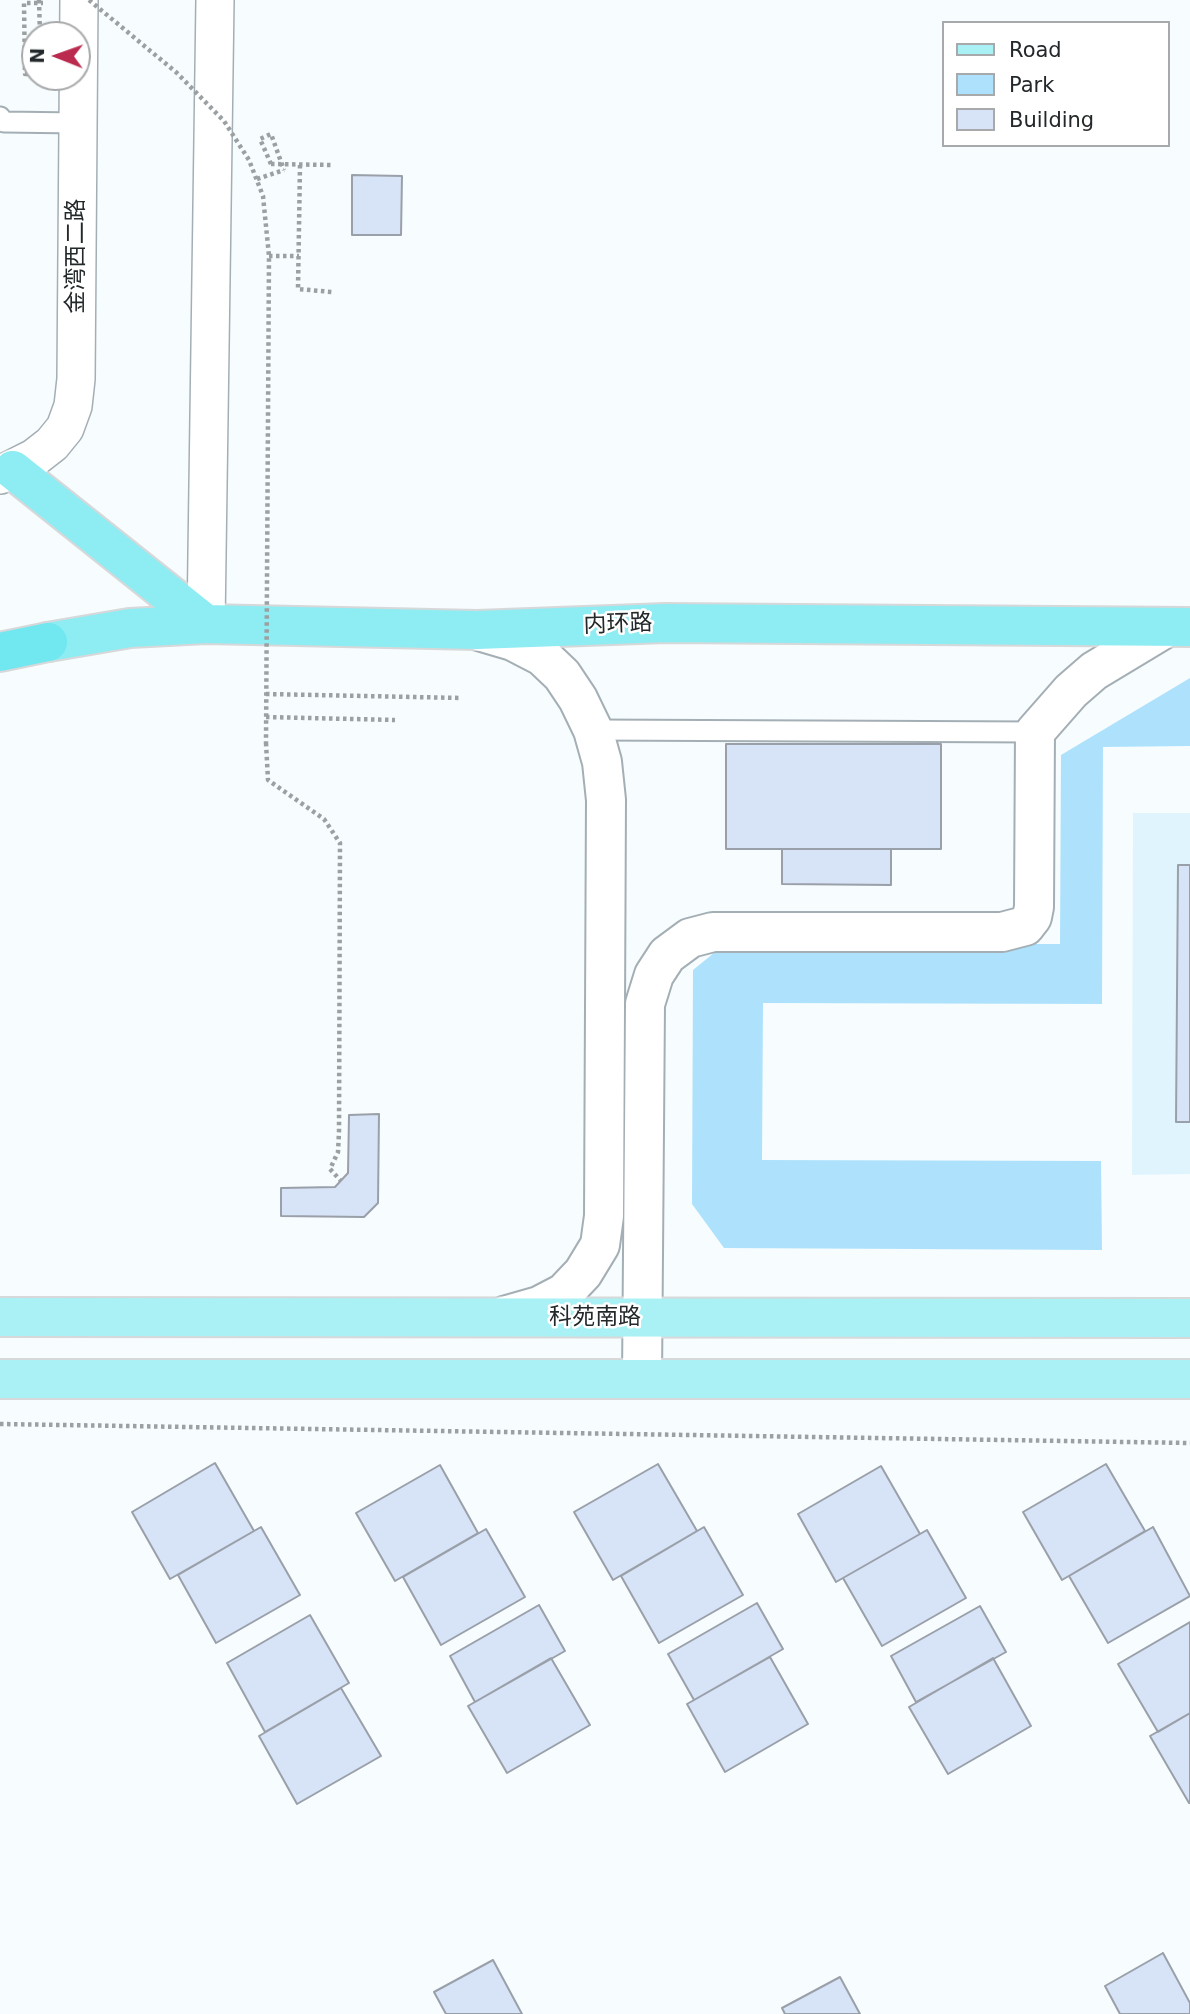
<!DOCTYPE html>
<meta charset="utf-8">
<style>
body{margin:0}
#map{position:relative;width:1190px;height:2014px;overflow:hidden;background:#f7fcfe;font-family:"DejaVu Sans",sans-serif}
canvas{display:block}
.legend{position:absolute;left:942px;top:21px;width:228px;height:126px;box-sizing:border-box;background:#fff;border:2px solid #a7a9aa;margin:0;padding:9px 12px;list-style:none;font-size:21px;color:#23282a}
.legend li{display:flex;align-items:center;gap:14px;height:35px}
.legend b{width:35px;border:2px solid #a7a9aa}
.north{position:absolute;left:21px;top:21px;width:70px;height:70px;box-sizing:border-box;background:#fff;border:2px solid #a7a9aa;border-radius:50%;rotate:271deg;font-size:19px;font-weight:700;line-height:28px;text-align:center;color:#23282a}
.north::after{content:'';display:block;margin:auto;width:24px;height:32px;background:#bb2b50;clip-path:polygon(50% 0,100% 100%,50% 72%,0 100%)}
</style>
<div id="map">
<canvas width="1190" height="2014"></canvas>
<ul class="legend">
<li><b style="height:9px;background:#aaf1f6"></b>Road</li>
<li><b style="height:19px;background:#aee2fc"></b>Park</li>
<li><b style="height:19px;background:#d7e3f6"></b>Building</li>
</ul>
<div class="north">N</div>
</div>
<script>
const ctx = document.querySelector('canvas').getContext('2d');
ctx.lineJoin = 'round';
function fill(path, color) { ctx.fillStyle = color; ctx.fill(path, 'evenodd'); }
const shape = rows => new Path2D(rows.map(r => 'M' + r).join(''));
function stroke(path, color, width, dash) { ctx.strokeStyle = color; ctx.lineWidth = width; ctx.lineCap = dash ? 'butt' : 'round'; ctx.setLineDash(dash || []); ctx.stroke(path); }
function label(font, color, halo, rows, align = 'center') {
  ctx.font = font + ' "DejaVu Sans","Noto Sans SC",sans-serif'; ctx.lineWidth = 5; ctx.setLineDash([]); ctx.textBaseline = 'middle'; ctx.strokeStyle = halo; ctx.fillStyle = color; for (const [text, x, y, turn = 0] of rows) {
    ctx.save(); ctx.translate(x, y); ctx.rotate((+turn || 0) * Math.PI / 180); ctx.textAlign = isNaN(turn) ? turn : align; if (halo) ctx.strokeText(text, 0, 0); ctx.fillText(text, 0, 0); ctx.restore();
  }
}
fill(shape([
 [1133,813,1190,813,1190,1174,1132,1175]
]), '#e0f4fe');
fill(shape([
 [1190,678,1190,746,1103,747,1102,1004,763,1003,762,1160,1101,1161,1102,1250,724,1248,692,1204,693,970,725,944,1060,944,1061,755]
]), '#aee2fc');
const building = shape([
 [352,175,402,176,401,235,352,235,352,175],
 [726,744,941,744,941,849,726,849,726,744],
 [782,849,891,849,891,885,782,884,782,849],
 [1178,865,1190,865,1190,1122,1176,1122,1178,865],
 [379,1114,378,1203,364,1217,281,1216,281,1188,335,1187,348,1173,349,1115,379,1114],
 [215,1463,254,1531,170,1579,132,1512,215,1463],
 [658,1464,697,1531,613,1580,574,1512,658,1464],
 [1106,1464,1145,1531,1062,1580,1023,1512,1106,1464],
 [440,1465,478,1533,395,1581,356,1513,440,1465],
 [881,1466,920,1534,836,1582,798,1514,881,1466],
 [261,1527,300,1595,216,1643,178,1575,261,1527],
 [704,1527,743,1595,659,1643,621,1576,704,1527],
 [1153,1527,1190,1596,1108,1643,1069,1576,1153,1527],
 [486,1529,525,1597,441,1645,403,1577,486,1529],
 [927,1530,966,1598,882,1646,843,1578,927,1530],
 [757,1603,783,1649,694,1700,668,1654,757,1603],
 [539,1605,565,1651,475,1702,450,1656,539,1605],
 [980,1606,1006,1652,916,1702,891,1656,980,1606],
 [310,1615,349,1683,265,1732,227,1663,310,1615],
 [1190,1622,1190,1713,1158,1732,1118,1664,1190,1622],
 [770,1657,808,1724,725,1772,687,1704,770,1657],
 [551,1658,590,1725,507,1773,468,1706,551,1658],
 [993,1658,1031,1726,948,1774,909,1707,993,1658],
 [341,1688,381,1756,297,1804,259,1736,341,1688],
 [1190,1713,1190,1803,1189,1803,1150,1736,1190,1713],
 [1163,1953,1190,2003,1190,2014,1120,2014,1105,1986,1163,1953],
 [493,1960,522,2014,446,2014,434,1992,493,1960],
 [840,1977,860,2014,785,2014,782,2008,840,1977]
]);
fill(building, '#d7e3f6');
stroke(building, '#9aa0a9', 2);
const service = shape([
 [0,117,4,122,78,123],
 [593,730,1035,732]
]);
const minor = shape([
 [0,475,34,458,52,444,65,428,73,406,76,379,79,0],
 [206,624,215,0]
]);
const tertiary = shape([
 [479,631,513,641,542,656,562,675,578,699,593,730,602,762,606,800,604,1216,600,1245,583,1273,564,1293,539,1306,504,1316],
 [642,1379,645,1004,654,975,667,955,690,938,713,932,1002,932,1025,926,1032,917,1034,907,1035,732,1071,691,1094,671,1167,627]
]);
const primary = shape([
 [0,1317,1190,1318],
 [0,1379,1190,1379]
]);
const trunk = shape([
 [13,470,206,624],
 [48,642,130,628,206,624,477,630,666,623,1190,627]
]);
const motorway = shape([
 [0,652,48,642]
]);
stroke(service, '#a4afb5', 23);
stroke(minor, '#a4afb5', 40);
stroke(tertiary, '#a4afb5', 42);
stroke(primary, '#d7d8d9', 42);
stroke(trunk, '#d7d8d9', 42);
stroke(motorway, '#d7d8d9', 42);
stroke(shape([
 [35,74,25,74,24,3,43,3],
 [271,164,332,165],
 [300,165,298,289,332,292],
 [257,179,284,170],
 [269,256,299,256],
 [266,694,462,698],
 [266,717,395,720],
 [266,743,268,780,324,819,340,843,339,1132,338,1152,330,1169,341,1181],
 [0,1424,1190,1443]
]), '#9ba0a2', 4.5, [3.5, 3.5]);
stroke(service, '#fff', 19);
stroke(minor, '#fff', 37);
stroke(tertiary, '#fff', 38);
stroke(primary, '#aaf1f6', 38);
stroke(trunk, '#8eecf3', 38);
stroke(motorway, '#71e7f0', 38);
stroke(shape([
 [39,0,40,35],
 [89,0,177,73,224,121,249,160,263,196,269,256,266,743],
 [271,164,260,139,271,134,284,170]
]), '#9ba0a2', 4.5, [3.5, 3.5]);
label('23px', '#23282a', '#fff', [
 ["金湾西二路",77,256,-90],
 ["内环路",618,625,-2],
 ["科苑南路",595,1318]
]);
</script>
